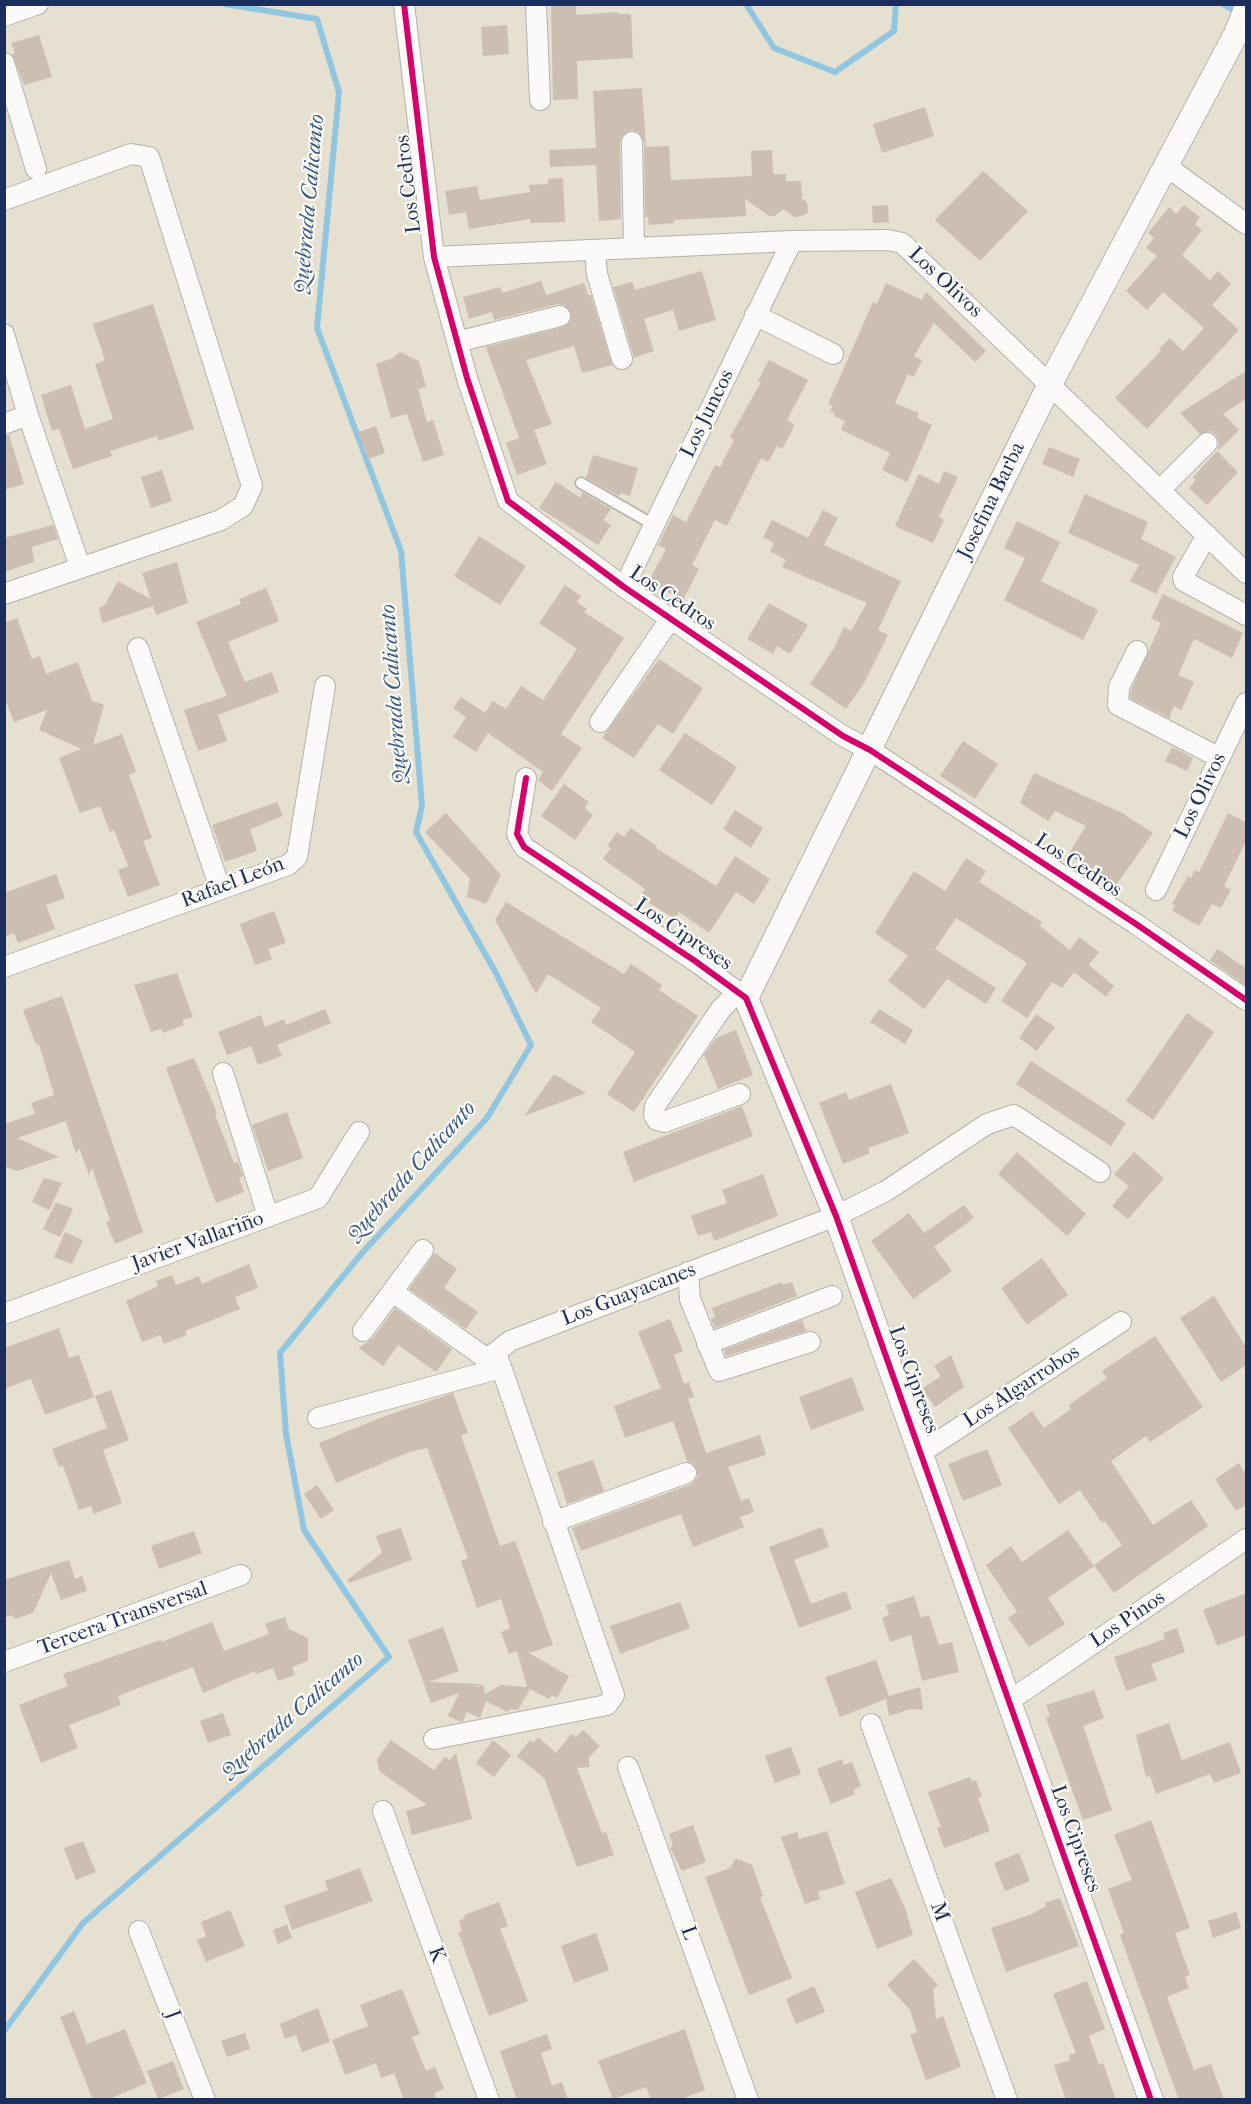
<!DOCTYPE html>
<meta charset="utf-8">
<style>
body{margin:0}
#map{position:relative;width:1251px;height:2104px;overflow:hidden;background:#e6e0d0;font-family:"IM FELL French Canon",serif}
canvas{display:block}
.frame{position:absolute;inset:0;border:6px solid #1b2f5e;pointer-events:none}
</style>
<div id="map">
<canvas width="1251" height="2104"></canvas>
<div class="frame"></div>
</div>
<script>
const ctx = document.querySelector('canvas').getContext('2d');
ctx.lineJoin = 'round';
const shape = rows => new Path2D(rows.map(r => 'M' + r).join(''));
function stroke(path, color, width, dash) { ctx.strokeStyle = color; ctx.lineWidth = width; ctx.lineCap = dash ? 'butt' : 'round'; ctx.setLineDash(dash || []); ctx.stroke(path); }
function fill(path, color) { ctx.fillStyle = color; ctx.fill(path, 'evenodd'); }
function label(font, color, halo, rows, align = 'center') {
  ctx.font = font + ' "IM FELL French Canon",serif'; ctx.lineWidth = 4.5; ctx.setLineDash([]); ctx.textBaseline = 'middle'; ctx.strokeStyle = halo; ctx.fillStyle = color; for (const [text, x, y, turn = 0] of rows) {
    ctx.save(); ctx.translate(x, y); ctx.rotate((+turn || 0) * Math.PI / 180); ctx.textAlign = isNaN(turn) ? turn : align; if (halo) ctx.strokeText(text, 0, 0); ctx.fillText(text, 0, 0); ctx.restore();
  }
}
stroke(shape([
 [746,4,774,48,835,72,894,31,896,4],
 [1223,4,1238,12],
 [4,2031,83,1923,389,1657,304,1530,286,1434,280,1353,362,1253,487,1118,531,1045,496,973,416,832,422,806,401,551,317,328,339,92,317,19,225,4]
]), '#91c6e0', 6);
fill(shape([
 [551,4,576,4,576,15,618,12,618,14,631,14,633,58,577,61,578,99,553,100],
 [507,25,509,54,483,56,481,27],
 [39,35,52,77,24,85,12,54,15,53,11,43],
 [642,88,646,147,669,146,671,180,752,176,751,151,772,150,773,174,786,174,786,181,801,181,802,199,807,202,808,212,802,216,794,217,783,209,775,216,769,216,745,199,746,216,674,220,674,223,649,225,648,217,645,217,644,141,638,132,631,130,622,136,620,142,621,219,599,221,596,165,550,167,549,150,596,148,593,91],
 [925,107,934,136,882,153,873,124],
 [983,171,1028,211,980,261,935,220],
 [563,178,565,222,530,223,530,219,469,229,466,212,449,215,445,191,477,186,480,200,530,192,529,185,548,184,548,179],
 [888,205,889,222,873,223,872,206],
 [1184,205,1200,217,1195,224,1202,230,1182,255,1210,280,1218,271,1231,284,1212,305,1239,330,1147,429,1115,398,1161,351,1159,349,1170,338,1183,351,1204,328,1163,292,1147,310,1126,291,1157,256,1146,248,1154,237,1148,233,1169,207,1176,214],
 [702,271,716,320,679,331,673,310,644,319,654,351,634,358,613,287,632,282,635,290],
 [541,281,546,295,584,283,588,295,591,295,612,365,582,373,574,346,526,360,552,424,534,430,547,464,517,475,506,443,519,438,486,347,563,327,571,320,571,313,564,305,558,304,494,320,492,312,469,319,463,297,500,287,502,293],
 [886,283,922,300,926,292,986,351,975,362,934,323,914,356,922,360,914,377,908,374,895,403,919,413,917,418,932,425,907,482,882,470,890,453,841,430,845,421,834,416,835,414,830,411,833,406,828,404,873,302,877,304],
 [153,304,194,429,158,441,157,436,110,451,112,456,73,469,59,429,52,431,41,395,71,385,85,429,113,419,95,364,105,360,93,324],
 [400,352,419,361,426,387,418,389,427,422,433,420,444,455,423,462,407,414,391,418,376,364,393,358],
 [769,360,808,380,787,420,794,424,793,429,782,449,777,446,768,462,761,458,727,526,715,520,692,565,699,569,683,600,648,582,666,549,658,545,673,515,686,522,715,465,720,467,734,440,730,437,761,382,758,381],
 [1246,371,1246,399,1223,414,1239,430,1218,451,1219,440,1215,434,1210,431,1200,434,1180,413],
 [376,426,385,453,368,459,358,432],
 [9,435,24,484,4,490,4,436],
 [1049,447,1080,459,1073,477,1042,464],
 [1217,451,1238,472,1207,505,1189,488,1196,480,1193,477],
 [593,455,638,468,630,496,621,493,619,496,586,478],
 [162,470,172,501,151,508,141,477],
 [944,471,958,477,939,517,944,520,933,543,895,526,919,474,939,484],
 [556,482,581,498,582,492,611,509,603,520,611,525,598,545,539,508],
 [1085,494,1148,522,1141,539,1176,557,1156,594,1130,581,1139,565,1068,533],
 [823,510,838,518,824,545,901,581,878,630,888,635,863,685,846,709,810,684,833,650,844,627,851,631,867,603,782,567,786,560,770,551,774,543,763,537,772,520,808,538],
 [1017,521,1060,542,1041,581,1098,610,1083,640,1004,600,1025,558,1004,548],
 [53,525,58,539,32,547,34,562,4,572,4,538],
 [479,536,526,566,500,605,454,576],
 [177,562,188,603,156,615,153,606,102,623,99,608,105,605,118,581,151,599,142,573],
 [565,585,581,596,577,602,587,609,584,612,624,638,561,734,582,748,552,791,538,780,543,772,488,733,476,752,453,737,466,717,453,708,461,697,485,713,493,701,506,709,521,686,543,700,577,649,539,623],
 [266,588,279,621,228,642,245,682,272,672,279,692,218,715,227,741,198,751,184,710,227,696,196,622,241,604,239,599],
 [1163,594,1243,633,1232,658,1194,639,1178,675,1194,682,1181,710,1174,706,1169,718,1130,698,1131,690,1161,623,1151,618],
 [769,603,808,625,790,654,777,646,773,654,747,639],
 [17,618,32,659,40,656,46,674,78,662,92,701,104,705,93,745,122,734,136,772,129,775,152,838,143,841,160,885,128,897,118,870,128,866,114,830,110,832,100,806,80,813,59,758,81,749,39,730,47,710,14,722,4,697,4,623],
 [659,659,703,688,673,734,658,724,634,758,602,738],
 [685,733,737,767,712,805,659,770],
 [963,741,998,764,975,799,940,776],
 [1172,747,1193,758,1187,771,1165,761],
 [1034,773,1122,813,1153,833,1116,885,1068,855,1086,826,1055,811,1048,821,1020,803],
 [564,784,589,802,585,808,593,815,575,840,541,816],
 [277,802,283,816,250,829,257,851,225,862,212,825],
 [735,810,763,828,751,848,723,829],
 [446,813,501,875,486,904,467,897,470,879,425,832],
 [1228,813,1246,822,1246,841,1224,886,1231,890,1221,908,1212,904,1199,926,1172,911,1175,906,1172,904,1188,876,1191,878,1195,870,1199,872],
 [631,828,657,846,656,848,716,886,735,856,770,879,754,904,736,892,709,933,679,912,675,919,640,897,645,889,603,859,611,848,607,846,617,832,624,837],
 [966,858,986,871,979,882,1042,922,1040,926,1070,950,1079,937,1099,952,1089,965,1114,986,1106,997,1074,972,1062,988,1052,982,1027,1018,1001,1001,1027,963,956,918,935,949,996,988,986,1004,947,979,924,1009,888,981,908,956,875,933,896,899,914,871,945,891],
 [56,874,65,898,46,905,55,929,18,943,14,933,4,937,4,893],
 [506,902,624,974,631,964,662,985,659,990,698,1016,634,1112,607,1094,635,1052,591,1022,601,1008,548,974,536,994,495,920],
 [274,911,286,943,268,949,272,959,255,965,240,924],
 [1217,949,1246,968,1246,986,1210,960],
 [177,973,193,1017,182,1020,184,1025,163,1033,161,1029,151,1032,134,985],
 [62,996,143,1232,115,1244,106,1222,110,1220,92,1168,89,1175,79,1148,76,1154,66,1121,17,1138,59,1157,17,1171,4,1166,4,1124,35,1114,31,1103,54,1095,39,1044,36,1045,23,1010],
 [325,1009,331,1023,277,1045,282,1056,258,1065,251,1046,227,1055,218,1032,261,1015,265,1027,284,1019,286,1025],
 [879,1009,913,1030,905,1044,870,1022],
 [1187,1013,1214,1032,1153,1120,1126,1101],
 [1036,1014,1055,1027,1037,1051,1019,1038],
 [736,1030,753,1075,718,1089,704,1055,716,1038],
 [194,1058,217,1113,215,1114,234,1163,238,1162,243,1176,239,1178,244,1192,216,1203,166,1068],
 [1031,1061,1126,1123,1111,1146,1016,1084],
 [554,1074,586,1093,524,1116],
 [891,1084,909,1133,868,1148,870,1153,843,1164,819,1103,846,1092,849,1100],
 [742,1106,753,1136,634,1182,623,1152],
 [287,1112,303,1158,268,1171,252,1125],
 [1017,1152,1086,1214,1067,1236,998,1174],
 [1134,1152,1164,1178,1128,1219,1112,1206,1129,1186,1114,1174],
 [763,1174,778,1216,714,1241,711,1232,698,1236,691,1216,727,1203,722,1190],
 [44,1178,62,1183,49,1210,32,1202],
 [56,1202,73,1209,60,1237,43,1229],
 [964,1205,974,1218,934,1247,952,1271,913,1299,871,1241,909,1213,924,1233],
 [65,1232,83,1240,72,1264,54,1257],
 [435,1253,457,1269,444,1288,478,1312,466,1329,409,1289],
 [1042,1258,1068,1295,1027,1325,1001,1288],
 [249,1264,258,1288,235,1297,240,1309,185,1331,187,1335,164,1344,160,1335,142,1342,126,1301,158,1286,156,1281,172,1275,176,1285,199,1276,202,1284],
 [782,1282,782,1285,792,1282,797,1296,715,1328,711,1319,715,1317,712,1308],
 [1214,1296,1246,1347,1246,1365,1221,1382,1180,1318],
 [395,1308,452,1349,436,1372,398,1345,383,1366,359,1348,373,1338],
 [670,1319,683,1351,674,1355,684,1384,689,1382,694,1397,688,1399,706,1453,760,1435,766,1455,728,1467,741,1501,749,1498,754,1512,740,1517,744,1527,693,1547,681,1514,581,1551,572,1528,692,1484,698,1476,694,1464,687,1461,673,1421,625,1438,614,1406,661,1388,638,1332],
 [802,1320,806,1331,726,1356,724,1350],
 [59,1328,69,1358,79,1355,94,1397,45,1415,31,1379,4,1389,4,1348],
 [1155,1336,1203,1407,1150,1442,1146,1436,1111,1461,1153,1525,1191,1500,1208,1526,1114,1593,1094,1565,1122,1545,1105,1521,1102,1523,1080,1490,1059,1504,1008,1428,1032,1411,1044,1428,1071,1409,1069,1405,1107,1378,1102,1371],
 [951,1355,964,1387,935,1407,922,1389,941,1376,934,1366],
 [852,1377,864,1410,811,1430,799,1397],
 [111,1390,129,1440,103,1450,122,1503,94,1514,91,1506,79,1510,63,1466,59,1467,52,1449,107,1428,95,1396],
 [453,1393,468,1433,461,1435,500,1546,515,1541,553,1645,529,1653,569,1676,557,1698,551,1695,549,1699,530,1689,518,1710,511,1709,507,1712,486,1701,480,1718,467,1712,463,1721,460,1722,448,1716,459,1693,431,1703,408,1640,443,1627,459,1671,429,1682,481,1684,474,1688,483,1685,485,1694,501,1685,527,1687,517,1651,509,1654,501,1632,510,1628,501,1599,477,1608,461,1561,468,1558,427,1448,409,1452,336,1483,319,1443,380,1418],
 [987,1449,1002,1485,963,1501,948,1464],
 [593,1460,604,1491,567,1504,557,1472],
 [1239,1463,1246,1475,1246,1505,1236,1511,1215,1479],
 [317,1485,334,1510,321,1519,304,1494],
 [822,1527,829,1547,794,1560,811,1604,846,1591,852,1609,799,1628,769,1547],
 [401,1528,412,1560,349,1583,347,1580,382,1553,376,1536],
 [1068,1530,1094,1566,1048,1598,1065,1624,1029,1647,1008,1618,1017,1612,986,1565,1011,1546,1022,1562],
 [194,1531,202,1553,159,1569,151,1546],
 [69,1560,75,1579,82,1576,87,1591,61,1600,51,1573,33,1613,14,1619,12,1615,4,1618,4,1580],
 [1246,1593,1246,1635,1217,1646,1203,1610],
 [914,1596,921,1618,929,1615,939,1645,952,1642,959,1672,922,1681,911,1635,890,1642,882,1618,889,1615,886,1605],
 [680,1602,690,1628,620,1654,610,1626],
 [285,1617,289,1629,308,1638,308,1661,292,1667,295,1675,278,1681,273,1668,256,1674,255,1671,203,1693,193,1667,118,1696,121,1705,69,1725,78,1748,41,1763,19,1705,68,1686,63,1674,161,1640,162,1642,212,1622,224,1651,269,1634,265,1624],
 [1177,1628,1185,1652,1151,1664,1157,1680,1126,1691,1114,1657,1165,1639,1163,1633],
 [876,1660,889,1696,920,1687,923,1710,910,1709,889,1716,886,1699,840,1717,825,1677],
 [1094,1690,1104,1718,1083,1726,1112,1810,1083,1820,1046,1718,1050,1716,1046,1705],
 [223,1713,231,1735,208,1743,200,1721],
 [1169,1723,1182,1760,1230,1742,1241,1773,1214,1783,1210,1774,1156,1794,1150,1776,1146,1777,1136,1735],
 [583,1730,600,1746,589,1757,589,1767,577,1768,602,1833,606,1832,614,1855,577,1867,544,1778,517,1756,530,1740,533,1743,538,1737,556,1753,571,1734,576,1737],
 [391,1740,434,1770,445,1757,450,1760,456,1753,472,1819,412,1835,406,1811,427,1805,379,1771,377,1759],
 [493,1740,511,1755,494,1777,476,1763],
 [791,1747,801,1774,775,1783,765,1756],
 [842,1759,844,1765,852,1762,861,1786,853,1790,855,1794,831,1804,817,1769],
 [970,1777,972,1781,976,1780,982,1797,978,1798,990,1831,944,1848,937,1828,941,1827,928,1792],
 [1151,1820,1190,1928,1175,1933,1190,1975,1185,1977,1189,1988,1167,1997,1194,2070,1211,2064,1224,2100,1179,2100,1120,1935,1124,1933,1108,1889,1132,1880,1114,1835],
 [693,1825,706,1862,682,1871,671,1850,670,1848,673,1846,669,1834],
 [827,1831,845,1884,818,1892,820,1899,805,1904,781,1837,797,1832,799,1839],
 [83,1841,96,1872,76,1880,64,1848],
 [1019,1853,1030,1881,1005,1891,994,1863],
 [736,1858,752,1865,763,1896,760,1897,792,1978,749,1995,705,1877,730,1868],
 [360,1868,373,1901,292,1930,284,1906,328,1890,325,1881],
 [891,1878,905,1908,913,1935,877,1949,855,1892],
 [1060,1898,1079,1946,1006,1972,991,1928,1032,1914,1046,1906,1045,1903],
 [499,1902,508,1926,500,1929,528,2001,489,2016,458,1932,462,1931,459,1921,465,1918,464,1915],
 [230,1910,245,1946,206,1962,197,1940,206,1936,201,1922],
 [1236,1912,1241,1928,1213,1938,1208,1921],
 [287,1924,292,1938,278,1944,273,1930],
 [596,1933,609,1970,574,1983,561,1946],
 [914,1959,938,1985,933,1989,936,2019,943,2016,961,2067,926,2080,910,2035,917,2032,910,2010,887,1985],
 [1087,1981,1105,2029,1089,2036,1099,2065,1103,2063,1116,2100,1066,2100,1054,2065,1070,2060,1069,2055,1076,2053,1053,1994],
 [814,1986,825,2012,796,2024,786,1999],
 [402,1989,420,2034,412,2037,426,2071,435,2067,444,2089,434,2093,436,2100,404,2100,394,2073,381,2078,376,2063,345,2075,332,2040,368,2026,360,2005],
 [318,2008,330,2042,302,2052,296,2035,285,2039,280,2024],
 [74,2011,87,2044,125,2029,147,2083,107,2100,93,2100,60,2017],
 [685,2029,705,2090,679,2100,651,2100,646,2087,613,2099,598,2061],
 [245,2033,250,2049,227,2057,221,2041],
 [547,2034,552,2049,541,2053,552,2086,562,2082,568,2100,517,2100,500,2051],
 [173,2061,184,2089,158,2099,147,2071]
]), '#ccbeb0');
const service = shape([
 [581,483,654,525]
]);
const minor = shape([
 [404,4,434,257,467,378,508,501,624,587,843,736,870,750,1136,924,1246,1000],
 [536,4,540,100],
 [4,16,38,4],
 [4,63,36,169],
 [632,142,634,248],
 [1166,166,1246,224],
 [4,200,131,154,149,157,252,486,243,506,221,520,4,594],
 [595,250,597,274,622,359],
 [434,257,792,241,888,240,902,243,1246,573],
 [755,315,833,354],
 [4,334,28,415,80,567],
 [457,342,560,316],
 [4,424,28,415],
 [1160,490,1207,443],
 [1207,535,1183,577,1184,581,1246,615],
 [624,587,792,241],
 [138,648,220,888],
 [1137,651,1119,687,1118,705,1220,758],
 [600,722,671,618],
 [526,778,517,834,524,847,695,961,746,998],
 [1156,890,1246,703],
 [4,967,288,865,297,857,325,686],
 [738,992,721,1009,655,1106,654,1115,657,1120,664,1122,740,1094],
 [223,1073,268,1216],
 [688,1272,690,1299,719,1371,810,1342],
 [393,1292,487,1359],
 [4,1314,318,1198,359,1132],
 [363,1331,423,1250],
 [707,1344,832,1296],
 [318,1418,501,1368],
 [922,1452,1121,1322],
 [553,1522,686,1473],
 [4,1662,241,1575],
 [1009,1701,1246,1539],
 [871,1724,1007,2100],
 [434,1739,607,1705,614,1695,497,1355,487,1359,510,1341,836,1216,886,1191,987,1124,1014,1115,1100,1172],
 [628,1767,748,2100],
 [383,1811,489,2100],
 [139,1931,205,2100]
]);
const tertiary = shape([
 [1151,2100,836,1216,746,998,1050,384,1235,36,1246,9]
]);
stroke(service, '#b3b1ac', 13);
stroke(minor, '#b3b1ac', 22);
stroke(tertiary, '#b3b1ac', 26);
stroke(service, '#fbfaf8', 10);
stroke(minor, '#fbfaf8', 20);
stroke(tertiary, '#fbfaf8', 24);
stroke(shape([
 [404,4,434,257,467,378,508,501,624,587,843,736,870,750,1136,924,1246,1000],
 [526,778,517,834,524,847,695,961,746,998,836,1216,1151,2100]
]), '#d6006c', 6);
label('21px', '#1b2f5e', '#fdfcf7', [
 ["Los Cedros",409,184,-97],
 ["Los Olivos",945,283,43],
 ["Los Juncos",708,414,-64],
 ["Josefina Barba",992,501,-64],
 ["Los Cedros",672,599,34],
 ["Los Olivos",1201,796,-64],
 ["Los Cedros",1078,866,33],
 ["Rafael León",233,883,-21],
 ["Los Cipreses",683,935,34],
 ["Javier Vallariño",198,1242,-20],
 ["Los Guayacanes",629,1295,-21],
 ["Los Cipreses",913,1380,70],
 ["Los Algarrobos",1022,1387,-33],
 ["Tercera Transversal",123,1619,-20],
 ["Los Pinos",1128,1620,-34],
 ["Los Cipreses",1075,1839,70],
 ["M",939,1912,70],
 ["L",688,1933,70],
 ["K",436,1955,70],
 ["J",172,2015,69]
]);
label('italic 22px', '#345987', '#fdfcf7', [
 ["Quebrada Calicanto",310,204,-85],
 ["Quebrada Calicanto",395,694,-94],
 ["Quebrada Calicanto",412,1172,-48],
 ["Quebrada Calicanto",293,1716,-41]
]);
</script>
